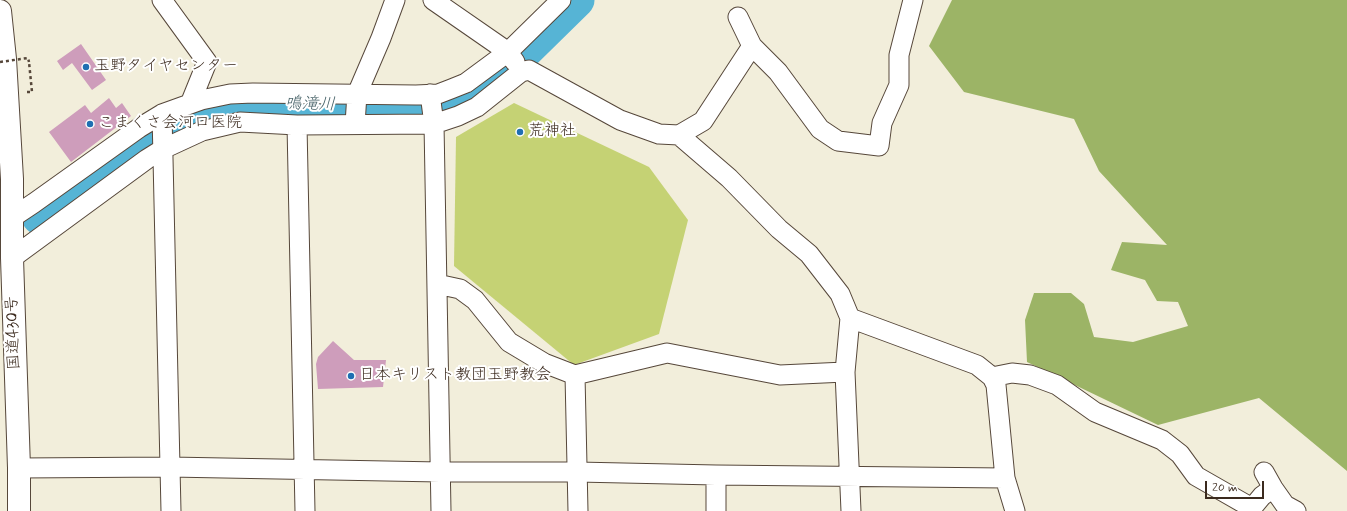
<!DOCTYPE html>
<meta charset="utf-8">
<style>
body{margin:0}
#map{position:relative;width:1347px;height:511px;overflow:hidden;background:#f2eedb;font-family:Mynerve,sans-serif}
canvas{display:block}
.scale{position:absolute;left:1205px;top:481px;width:59px;height:18px;box-sizing:border-box;border:2px solid #3b2a1e;border-top:0;padding-left:5px;font-size:12px;line-height:14px;white-space:nowrap;color:#3b2a1e;-webkit-text-stroke:3px #fff;paint-order:stroke}
</style>
<div id="map">
<canvas width="1347" height="511"></canvas>
<div class="scale">20 m</div>
</div>
<script>
const ctx = document.querySelector('canvas').getContext('2d');
ctx.lineJoin = 'round';
function fill(path, color) { ctx.fillStyle = color; ctx.fill(path, 'evenodd'); }
const shape = rows => new Path2D(rows.map(r => 'M' + r).join(''));
function stroke(path, color, width, dash) { ctx.strokeStyle = color; ctx.lineWidth = width; ctx.lineCap = dash ? 'butt' : 'round'; ctx.setLineDash(dash || []); ctx.stroke(path); }
function label(font, color, halo, rows, align = 'center') {
  ctx.font = font + ' Mynerve,"Klee One",sans-serif'; ctx.lineWidth = 4; ctx.setLineDash([]); ctx.textBaseline = 'middle'; ctx.strokeStyle = halo; ctx.fillStyle = color; for (const [text, x, y, turn = 0] of rows) {
    ctx.save(); ctx.translate(x, y); ctx.rotate((+turn || 0) * Math.PI / 180); ctx.textAlign = isNaN(turn) ? turn : align; if (halo) ctx.strokeText(text, 0, 0); ctx.fillText(text, 0, 0); ctx.restore();
  }
}
fill(shape([
 [514,103,649,167,688,220,659,334,574,365,454,266,456,137]
]), '#c5d274');
fill(shape([
 [952,0,1347,0,1347,471,1259,398,1158,425,1027,362,1025,320,1034,293,1071,293,1084,304,1094,337,1133,342,1188,326,1178,302,1157,301,1145,280,1111,270,1122,242,1167,245,1099,171,1074,119,964,92,929,46]
]), '#9cb466');
stroke(shape([
 [39,217,152,134,171,123,203,111,231,105,254,103,348,107,413,105,442,102,458,97,472,90,523,53,577,0]
]), '#56b4d5', 35);
fill(shape([
 [81,44,106,80,92,90,72,63,63,70,57,61],
 [109,98,116,108,122,103,131,116,71,162,49,132,85,105,91,113],
 [333,341,354,360,386,360,383,387,318,389,316,364,318,357]
]), '#ce9dbb');
const street = shape([
 [162,0,207,62,190,104],
 [433,0,508,52,515,62],
 [738,17,752,46,778,72,820,129,838,141,879,146,882,123,899,85,899,55,913,0],
 [430,94,434,124,441,511],
 [162,114,171,511],
 [355,124,357,94,381,38,395,0],
 [297,125,305,511],
 [679,135,703,121,752,46],
 [13,217,34,203,139,128,162,114,201,100,230,94,253,93,416,95,438,94,451,89,466,83,508,52,561,0],
 [12,258,147,159,163,149,202,131,240,122,297,125,434,124,458,116,477,107,521,72,529,70,620,120,659,134,679,135,729,178,779,229,809,254,840,294,850,318,845,372,851,511],
 [437,284,460,289,475,300,509,342,544,363,575,375,667,353,780,375,845,372],
 [850,318,977,365,992,377,996,385,1005,478,1015,511],
 [575,375,578,511],
 [992,377,1012,373,1030,375,1057,385,1095,412,1162,440,1180,454,1196,476,1252,508,1262,496,1273,488],
 [19,468,170,467,440,472,577,472,716,475,1005,478],
 [1264,472,1273,488,1285,505,1296,511],
 [716,475,716,511]
]);
const highway = shape([
 [0,11,5,59,12,179,12,258,19,468,19,511]
]);
stroke(street, '#56473a', 21);
stroke(highway, '#56473a', 24);
stroke(shape([
 [27,92,32,92,29,62]
]), '#56473a', 2.5, [3, 3]);
stroke(street, '#fff', 19);
stroke(highway, '#fff', 22);
stroke(shape([
 [0,62,28,58,29,62]
]), '#56473a', 2.5, [3, 3]);
for (const [x, y, r, color] of [
 [86,67,4,"#1f6fb2"],
 [90,124,4,"#1f6fb2"],
 [520,132,4,"#1f6fb2"],
 [351,376,4,"#1f6fb2"]
]) { const dot = new Path2D(); dot.arc(x, y, r, 0, 2 * Math.PI); ctx.fillStyle = color; ctx.fill(dot); stroke(dot, '#fff', 1.5); }
label('16px', '#3b2a1e', '#fff', [
 ["玉野タイヤセンター",94,67],
 ["こまくさ会河口医院",98,124],
 ["荒神社",528,132],
 ["日本キリスト教団玉野教会",359,376]
], 'left');
label('16px', '#3b2a1e', '#fff', [
 ["国道430号",14,333,-92]
]);
label('italic 17px', '#466167', '#fff', [
 ["鳴滝川",310,105,2]
]);
</script>
